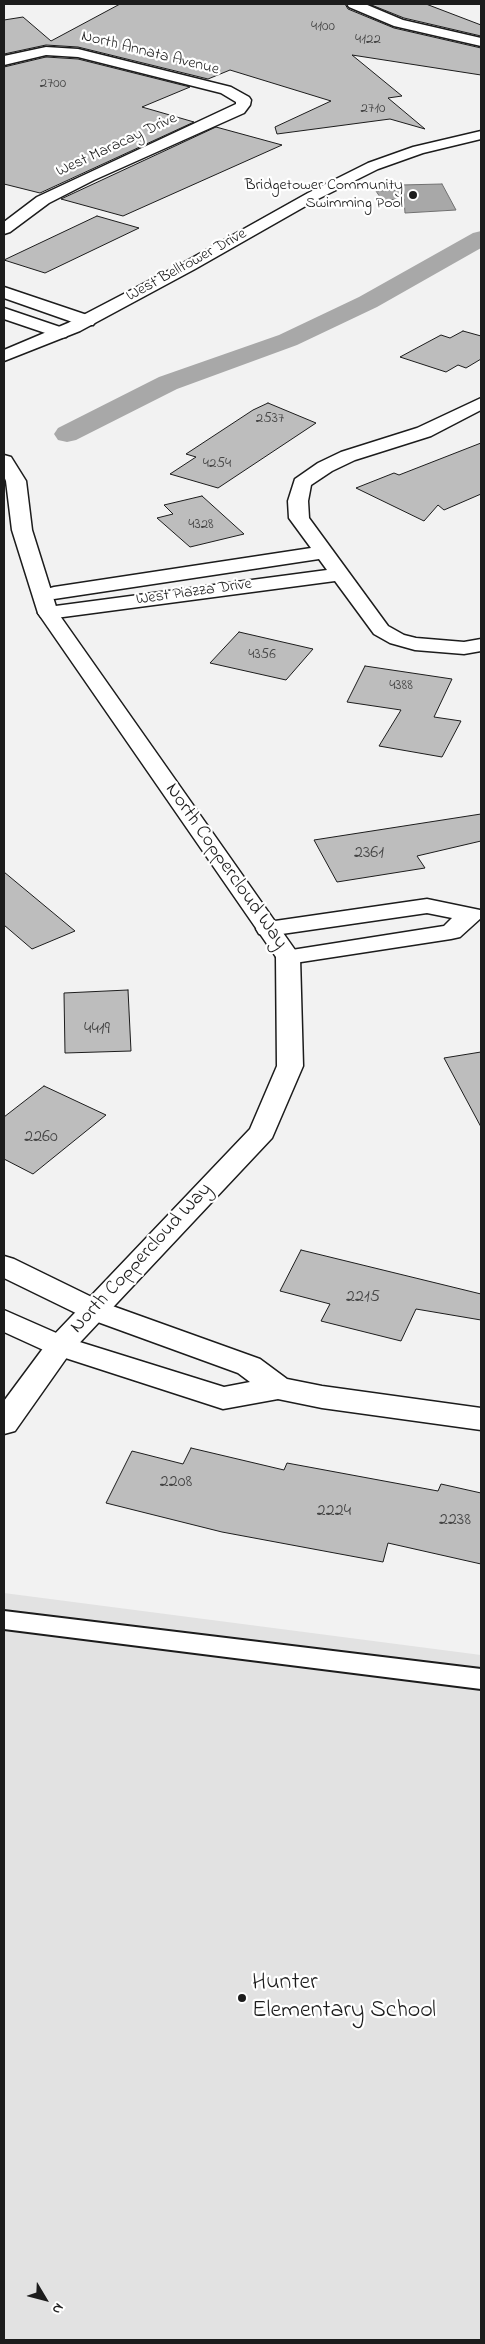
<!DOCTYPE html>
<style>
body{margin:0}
#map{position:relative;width:485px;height:2344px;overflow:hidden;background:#f2f2f2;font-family:"Indie Flower",sans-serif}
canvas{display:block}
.frame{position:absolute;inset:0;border:5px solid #1c1c1c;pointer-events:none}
.north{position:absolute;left:20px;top:2274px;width:50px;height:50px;-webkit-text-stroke:4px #fff;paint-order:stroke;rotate:127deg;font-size:14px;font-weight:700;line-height:20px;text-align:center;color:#1c1c1c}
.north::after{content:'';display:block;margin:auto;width:18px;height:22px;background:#1c1c1c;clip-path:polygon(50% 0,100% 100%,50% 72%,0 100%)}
</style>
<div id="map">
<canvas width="485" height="2344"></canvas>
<div class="frame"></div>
<div class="north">N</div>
</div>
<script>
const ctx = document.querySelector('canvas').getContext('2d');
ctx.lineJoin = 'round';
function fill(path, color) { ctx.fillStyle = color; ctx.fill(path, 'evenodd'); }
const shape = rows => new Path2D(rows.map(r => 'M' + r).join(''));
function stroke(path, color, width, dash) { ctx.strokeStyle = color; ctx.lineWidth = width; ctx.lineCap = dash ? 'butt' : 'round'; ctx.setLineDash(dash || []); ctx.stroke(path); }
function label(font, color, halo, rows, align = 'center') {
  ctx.font = font + ' "Indie Flower",sans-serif'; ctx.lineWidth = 4.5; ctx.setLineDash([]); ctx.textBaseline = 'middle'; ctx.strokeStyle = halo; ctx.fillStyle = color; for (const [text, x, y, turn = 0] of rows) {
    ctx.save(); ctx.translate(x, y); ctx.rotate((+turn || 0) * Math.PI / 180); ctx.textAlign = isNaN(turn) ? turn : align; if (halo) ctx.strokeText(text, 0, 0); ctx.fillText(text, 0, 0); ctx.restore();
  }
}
fill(shape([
 [4,1593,481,1655,481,2340,4,2340]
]), '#e2e2e2');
const water = shape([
 [442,184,456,210,405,213,404,199,382,200,376,191,402,190,401,185,442,184]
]);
fill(water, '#a8a8a8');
stroke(water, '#707070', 1);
fill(shape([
 [481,231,481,248,377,307,297,345,177,389,76,440,67,442,58,440,54,434,58,428,159,377,279,335,359,297,473,233,481,231]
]), '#a8a8a8');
const building = shape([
 [120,4,345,4,348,9,394,28,481,48,481,75,352,55,402,96,388,98,425,129,390,119,277,134,275,127,331,101,230,70,208,79,78,47,46,45,4,54,4,20,23,17,51,41,120,4],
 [369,4,426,4,481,25,481,36,404,18,369,4],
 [46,57,78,59,190,87,142,107,194,122,40,193,4,184,4,67,46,57],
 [216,127,282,145,123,216,61,199,216,127],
 [97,216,139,228,45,273,4,260,97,216],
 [463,331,481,336,481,359,466,368,458,365,446,372,400,357,441,335,450,338,463,331],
 [268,403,316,423,218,488,170,474,196,457,186,454,253,410,268,403],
 [481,443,481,494,444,510,438,505,424,521,356,488,394,473,399,475,481,443],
 [202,496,244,534,190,547,157,518,173,514,164,505,202,496],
 [239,632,313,649,286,680,210,663,239,632],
 [365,666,452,679,434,717,461,721,442,757,379,746,401,710,347,702,365,666],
 [481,814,481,841,417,856,425,868,337,882,314,840,481,814],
 [4,872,75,931,32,949,4,925,4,872],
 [128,990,131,1051,65,1053,64,993,128,990],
 [481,1052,481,1127,444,1058,481,1052],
 [44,1086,106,1115,33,1174,4,1159,4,1117,44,1086],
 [301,1250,481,1294,481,1320,416,1309,401,1341,321,1321,330,1304,280,1291,301,1250],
 [191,1448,284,1470,287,1463,438,1491,441,1484,481,1493,481,1564,388,1543,383,1562,222,1532,106,1503,132,1451,183,1464,191,1448]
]);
fill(building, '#bdbdbd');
stroke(building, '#1c1c1c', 1);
const service = shape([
 [4,1611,481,1669,481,1689,4,1629,4,1611]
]);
const minor = shape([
 [347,4,365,4,403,20,481,38,481,46,394,26,349,7,347,4],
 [46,47,78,49,231,87,249,97,251,100,250,105,244,113,94,180,49,203,10,232,4,234,4,222,37,197,236,104,236,102,221,93,78,57,46,55,4,65,4,56,46,47],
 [4,287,93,317,96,321,93,325,81,325,4,298,4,287],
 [4,308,66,329,69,333,66,337,60,338,4,319,4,308],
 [481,398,481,410,431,436,355,460,332,471,311,485,308,501,309,518,388,626,404,635,416,638,464,642,481,639,481,651,464,654,415,650,390,643,374,634,335,581,48,619,41,617,38,613,41,609,48,607,327,570,319,559,54,599,47,597,44,593,47,589,54,587,311,548,289,518,288,501,295,479,318,463,341,452,417,428,481,398],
 [427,899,480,910,481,918,460,937,451,939,288,964,279,962,276,957,279,952,444,926,452,918,427,913,268,936,259,934,256,929,259,924,268,922,427,899],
 [4,1256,14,1259,104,1303,260,1359,287,1379,322,1386,481,1408,481,1430,322,1408,278,1399,223,1409,50,1353,4,1332,4,1310,70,1339,224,1387,250,1382,238,1373,84,1317,4,1278,4,1256]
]);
const tertiary = shape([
 [481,131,481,139,423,153,378,169,318,199,195,269,80,331,4,361,4,350,68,323,183,263,308,193,368,163,413,147,481,131],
 [4,455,11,457,26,481,32,530,58,613,300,957,303,1066,272,1138,70,1353,15,1431,4,1434,4,1401,50,1339,250,1129,277,1066,276,957,38,613,12,530,6,481,4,476,4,455]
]);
stroke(service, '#1c1c1c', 4);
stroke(minor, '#1c1c1c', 3);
stroke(tertiary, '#1c1c1c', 3);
fill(service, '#fff');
fill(minor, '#fff');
fill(tertiary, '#fff');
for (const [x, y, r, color] of [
 [413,195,5,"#1c1c1c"],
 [242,1998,5,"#1c1c1c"]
]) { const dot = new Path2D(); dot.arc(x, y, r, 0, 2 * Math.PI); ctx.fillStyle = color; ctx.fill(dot); stroke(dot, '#fff', 2); }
label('15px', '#444', null, [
 ["4100",323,28],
 ["4122",368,41],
 ["2700",53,85],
 ["2710",373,110],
 ["2537",270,420],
 ["4254",217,465],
 ["4328",201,526],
 ["4356",262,656],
 ["4388",401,687]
]);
label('16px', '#1c1c1c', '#fff', [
 ["North Annata Avenue",150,54,14],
 ["West Maracay Drive",117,146,-25],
 ["West Belltower Drive",187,266,-29],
 ["West Piazza Drive",194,593,-8]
]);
label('16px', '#1c1c1c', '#fff', [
 ["Bridgetower Community",403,186],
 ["Swimming Pool",403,204]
], 'right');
label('18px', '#444', null, [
 ["2361",369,854],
 ["4419",97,1030],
 ["2260",41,1138],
 ["2215",363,1298],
 ["2208",176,1483],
 ["2224",334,1512],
 ["2238",455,1521]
]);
label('20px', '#1c1c1c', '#fff', [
 ["North Coppercloud Way",225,867,55],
 ["North Coppercloud Way",142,1259,-47]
]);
label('24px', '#1c1c1c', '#fff', [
 ["Hunter",252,1984],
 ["Elementary School",252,2012]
], 'left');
</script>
